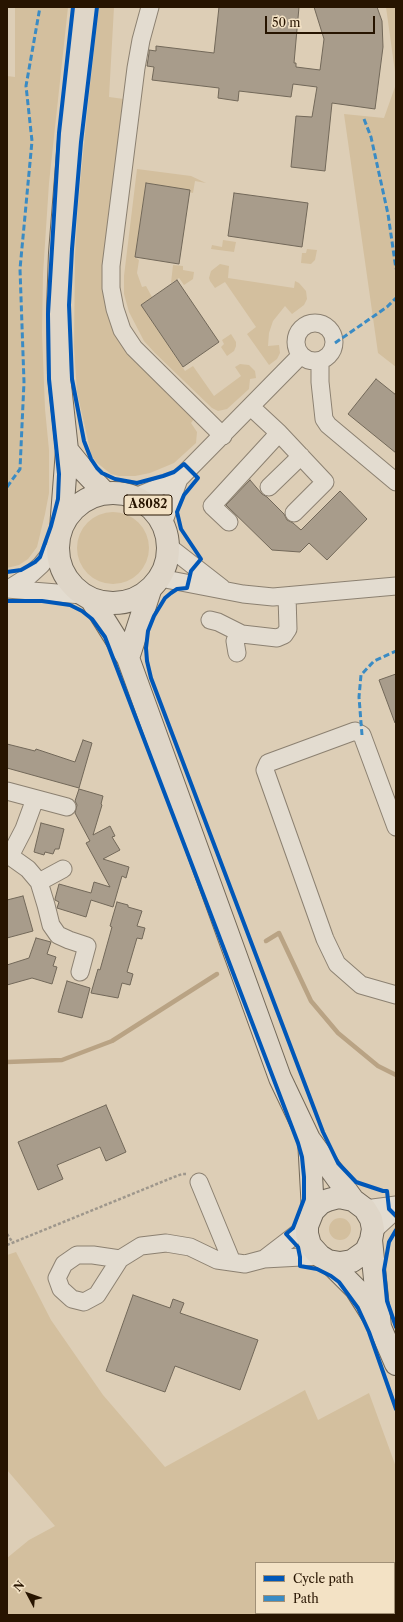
<!DOCTYPE html>
<style>
body{margin:0}
#map{position:relative;width:403px;height:1622px;overflow:hidden;background:#ddceb6;font-family:"Libre Caslon Text",serif}
canvas{display:block}
.frame{position:absolute;inset:0;border:8px solid #271400;pointer-events:none}
.legend{position:absolute;left:255px;top:1562px;width:140px;height:52px;box-sizing:border-box;background:#f3e2c5;border:1px solid #a19076;margin:0;padding:5px 7px;list-style:none;font-size:12px;color:#271400}
.legend li{display:flex;align-items:center;gap:8px;height:20px}
.legend b{width:20px;border:1px solid #a19076}
.north{position:absolute;left:8px;top:1574px;width:40px;height:40px;-webkit-text-stroke:3px #f3e2c5;paint-order:stroke;rotate:311deg;font-size:11px;font-weight:700;line-height:16px;text-align:center;color:#271400}
.north::after{content:'';display:block;margin:auto;width:14px;height:18px;background:#271400;clip-path:polygon(50% 0,100% 100%,50% 72%,0 100%)}
.scale{position:absolute;left:265px;top:16px;width:110px;height:18px;box-sizing:border-box;border:2px solid #271400;border-top:0;padding-left:5px;font-size:12px;line-height:14px;white-space:nowrap;color:#271400;-webkit-text-stroke:3px #f3e2c5;paint-order:stroke}
</style>
<div id="map">
<canvas width="403" height="1622"></canvas>
<div class="frame"></div>
<ul class="legend">
<li><b style="height:5px;background:#0057b8"></b>Cycle path</li>
<li><b style="height:5px;background:#3a8bc4"></b>Path</li>
</ul>
<div class="north">N</div>
<div class="scale">50 m</div>
</div>
<script>
const ctx = document.querySelector('canvas').getContext('2d');
ctx.lineJoin = 'round';
function fill(path, color) { ctx.fillStyle = color; ctx.fill(path, 'evenodd'); }
const shape = rows => new Path2D(rows.map(r => 'M' + r).join(''));
function stroke(path, color, width, dash) { ctx.strokeStyle = color; ctx.lineWidth = width; ctx.lineCap = dash ? 'butt' : 'round'; ctx.setLineDash(dash || []); ctx.stroke(path); }
function label(font, color, halo, rows, align = 'center') {
  ctx.font = font + ' "Libre Caslon Text",serif'; ctx.lineWidth = 3; ctx.setLineDash([]); ctx.textBaseline = 'middle'; ctx.strokeStyle = halo; ctx.fillStyle = color; for (const [text, x, y, turn = 0] of rows) {
    ctx.save(); ctx.translate(x, y); ctx.rotate((+turn || 0) * Math.PI / 180); ctx.textAlign = isNaN(turn) ? turn : align; if (halo) ctx.strokeText(text, 0, 0); ctx.fillText(text, 0, 0); ctx.restore();
  }
}
fill(shape([
 [15,7,68,7,49,183,43,274,42,333,45,409,49,450,49,493,45,514,37,547,28,559,19,565,7,568,7,76,15,77],
 [99,7,114,7,109,97,124,99,105,298,109,317,124,348,130,357,194,419,191,423,197,432,196,443,174,463,150,473,135,476,119,476,111,474,96,462,91,454,77,392,74,347,75,255,78,205,89,94],
 [386,7,396,7,396,79],
 [396,84,396,367,378,353,344,114,384,118],
 [137,169,191,176,206,183,195,181,193,193,189,192,189,190,146,183,135,257,139,260,137,273,142,287,146,286,152,297,141,305,185,371,193,366,214,396,241,376,235,367,240,364,249,365,255,371,256,378,250,379,249,389,227,409,218,411,212,408,155,353,144,341,129,312,124,294,124,276],
 [223,240,236,242,234,252,211,249,212,245,222,247],
 [307,249,317,250,315,260,311,264,301,263,302,253,306,253],
 [220,264,229,266,228,278,294,288,295,281,299,283,306,291,307,299,304,305,292,314,285,306,273,321,269,333,268,346,279,345,280,353,277,359,269,365,247,334,256,327,225,282,215,288,210,281,209,278,211,271],
 [173,265,183,266,183,270,194,272,193,279,184,285,179,278,171,283],
 [231,334,236,342,236,346,234,351,227,356,221,347,224,344,222,340],
 '77 548a36 36 0 1 1 72 0a36 36 0 1 1-72 0Z',
 '329 1229a11 11 0 1 1 22 0a11 11 0 1 1-22 0Z',
 [16,1252,51,1320,103,1395,165,1467,305,1390,318,1420,369,1393,396,1467,396,1615,7,1615,7,1558,29,1540,55,1526,7,1470,7,1255],
 [256,1563,394,1563,394,1613,256,1613]
]), '#d3bf9e');
stroke(shape([
 [266,941,279,933,311,1001,338,1033,378,1066,396,1075],
 [7,1062,62,1060,112,1041,217,974]
]), '#b9a384', 4.5);
const building = shape([
 [219,7,299,7,294,63,296,63,296,67,320,70,324,39,314,7,377,7,382,21,383,47,375,109,332,103,325,171,291,167,296,116,312,117,317,87,293,84,291,97,239,91,238,101,218,98,219,88,152,80,154,67,147,66,149,53,149,50,156,51,156,46,214,53,219,7],
 [146,183,190,190,179,264,135,257,146,183],
 [234,193,308,203,302,247,228,236,234,193],
 [177,280,219,342,183,367,141,305,177,280],
 [376,379,396,395,396,453,348,414,376,379],
 [250,480,262,494,267,497,284,514,287,520,293,523,301,530,340,491,367,519,327,560,309,543,300,552,272,550,226,505,250,480],
 [396,674,396,723,395,723,379,680,396,674],
 [83,740,92,743,79,788,7,768,7,744,35,751,36,749,75,762,83,740],
 [79,789,103,796,101,804,102,805,93,835,110,826,115,836,112,837,120,850,103,859,129,867,126,878,122,876,113,907,91,900,86,917,57,908,59,902,55,900,55,899,59,884,91,893,94,882,110,887,86,843,90,841,75,813,77,805,75,801,79,789],
 [41,823,64,829,59,849,55,849,53,854,45,852,44,855,34,852,41,823],
 [23,896,33,931,7,938,7,900,23,896],
 [117,902,128,905,128,907,142,911,137,926,145,928,142,939,137,938,127,972,133,974,130,985,122,983,118,998,91,993,98,969,100,970,112,927,110,926,117,902],
 [36,938,51,942,47,954,56,957,53,966,57,967,52,984,32,978,7,985,7,965,29,958,36,938],
 [67,981,90,988,82,1018,58,1012,67,981],
 [106,1105,126,1152,106,1161,100,1147,57,1165,63,1179,38,1190,18,1142,106,1105],
 [133,1295,170,1308,173,1299,184,1303,180,1313,258,1340,240,1390,175,1366,165,1392,106,1371,133,1295]
]);
fill(building, '#a89c8b');
stroke(building, '#726859', 1);
const minor = shape([
 [150,7,141,40,136,68,111,266,111,288,115,309,122,330,134,348,223,436],
 '296 342a19 19 0 1 1 38 0a19 19 0 1 1-38 0Z',
 [320,361,320,382,324,419,328,425,396,482],
 [251,407,279,433,325,482,294,513],
 [269,487,301,456],
 [135,497,179,479,301,355],
 [229,522,212,506,279,433],
 [163,524,179,479],
 [168,546,222,588],
 [160,578,243,594,273,597,396,586],
 [10,588,29,576,41,565,57,545],
 [7,589,82,595],
 [210,620,218,622,242,634,277,638,284,635,288,629,287,596],
 [237,653,235,641,238,633],
 [7,791,67,807],
 [396,827,362,735,355,731,268,763,265,770,325,939,337,964,361,985,396,995],
 [7,854,28,869,39,882,46,905,51,925,58,935,69,940,87,946,80,972],
 [10,856,24,829,35,799],
 [39,882,63,869],
 [199,1182,232,1262],
 [365,1209,396,1205],
 [373,1231,396,1210],
 [120,1259,93,1255,77,1255,64,1264,57,1278,61,1289,72,1299,84,1302,97,1295,120,1259,141,1246,166,1243,190,1247,217,1260,245,1264,264,1259,320,1256],
 [264,1259,307,1226]
]);
const major = shape([
 [67,450,85,472,105,493],
 '58 548a55 55 0 1 1 110 0a55 55 0 1 1-110 0Z',
 [61,529,67,450,59,376,58,309,60,253,69,140,85,7],
 [91,599,128,658,280,1078,309,1139,353,1200,365,1209,371,1219,373,1229,371,1240,380,1327],
 [128,658,150,590],
 [309,1139,313,1211],
 [353,1200,339,1197,328,1200,321,1203,313,1211,307,1226,307,1234,310,1245,320,1256,328,1261,340,1263,352,1261,366,1251,371,1240],
 [328,1261,356,1289,380,1327,396,1364]
]);
stroke(minor, '#8c8171', 19);
stroke(major, '#726859', 24);
stroke(shape([
 [7,1234,13,1243],
 [7,1245,174,1177,182,1174,186,1174]
]), '#9e978c', 2.5, [3, 2]);
stroke(minor, '#e3dcd0', 17);
stroke(major, '#dfd6c8', 22);
stroke(shape([
 [364,119,371,137,388,214,396,269],
 [335,343,387,307,396,298],
 [7,487,20,469,24,382,20,269,32,141,26,86,40,7],
 [362,735,359,697,361,675,374,661,396,651]
]), '#3a8bc4', 3, [6, 3]);
stroke(shape([
 [97,7,81,142,72,249,69,305,72,379,84,441,91,459,97,468,102,473,115,479,137,483,163,476,174,472,184,464,198,478,184,495,177,512,181,529,201,559,191,571,187,588,177,589,171,593,165,598,154,616,148,631,146,648,147,661,151,678,323,1132,338,1163,356,1182,383,1191,387,1191,389,1209,396,1216],
 [7,572,21,570,35,562,40,557,51,526,58,499,59,474,49,379,48,314,59,133,73,7],
 [7,601,42,601,70,605,82,611,92,619,105,637,298,1143,302,1157,304,1177,304,1199,293,1228,286,1234,298,1247,300,1257,300,1266,317,1269,331,1276,339,1282,358,1308,369,1332,396,1409],
 [396,1230,389,1242,384,1270,387,1301,396,1327]
]), '#0057b8', 4);
for (const [x, y, w] of [
 [148,505,48]
]) { const box = new Path2D(); box.roundRect(x - w / 2, y - 10, w, 20, 3); ctx.fillStyle = '#f3e2c5'; ctx.fill(box); stroke(box, '#271400', 1); }
label('bold 12px', '#271400', null, [
 ["A8082",148,505]
]);
</script>
